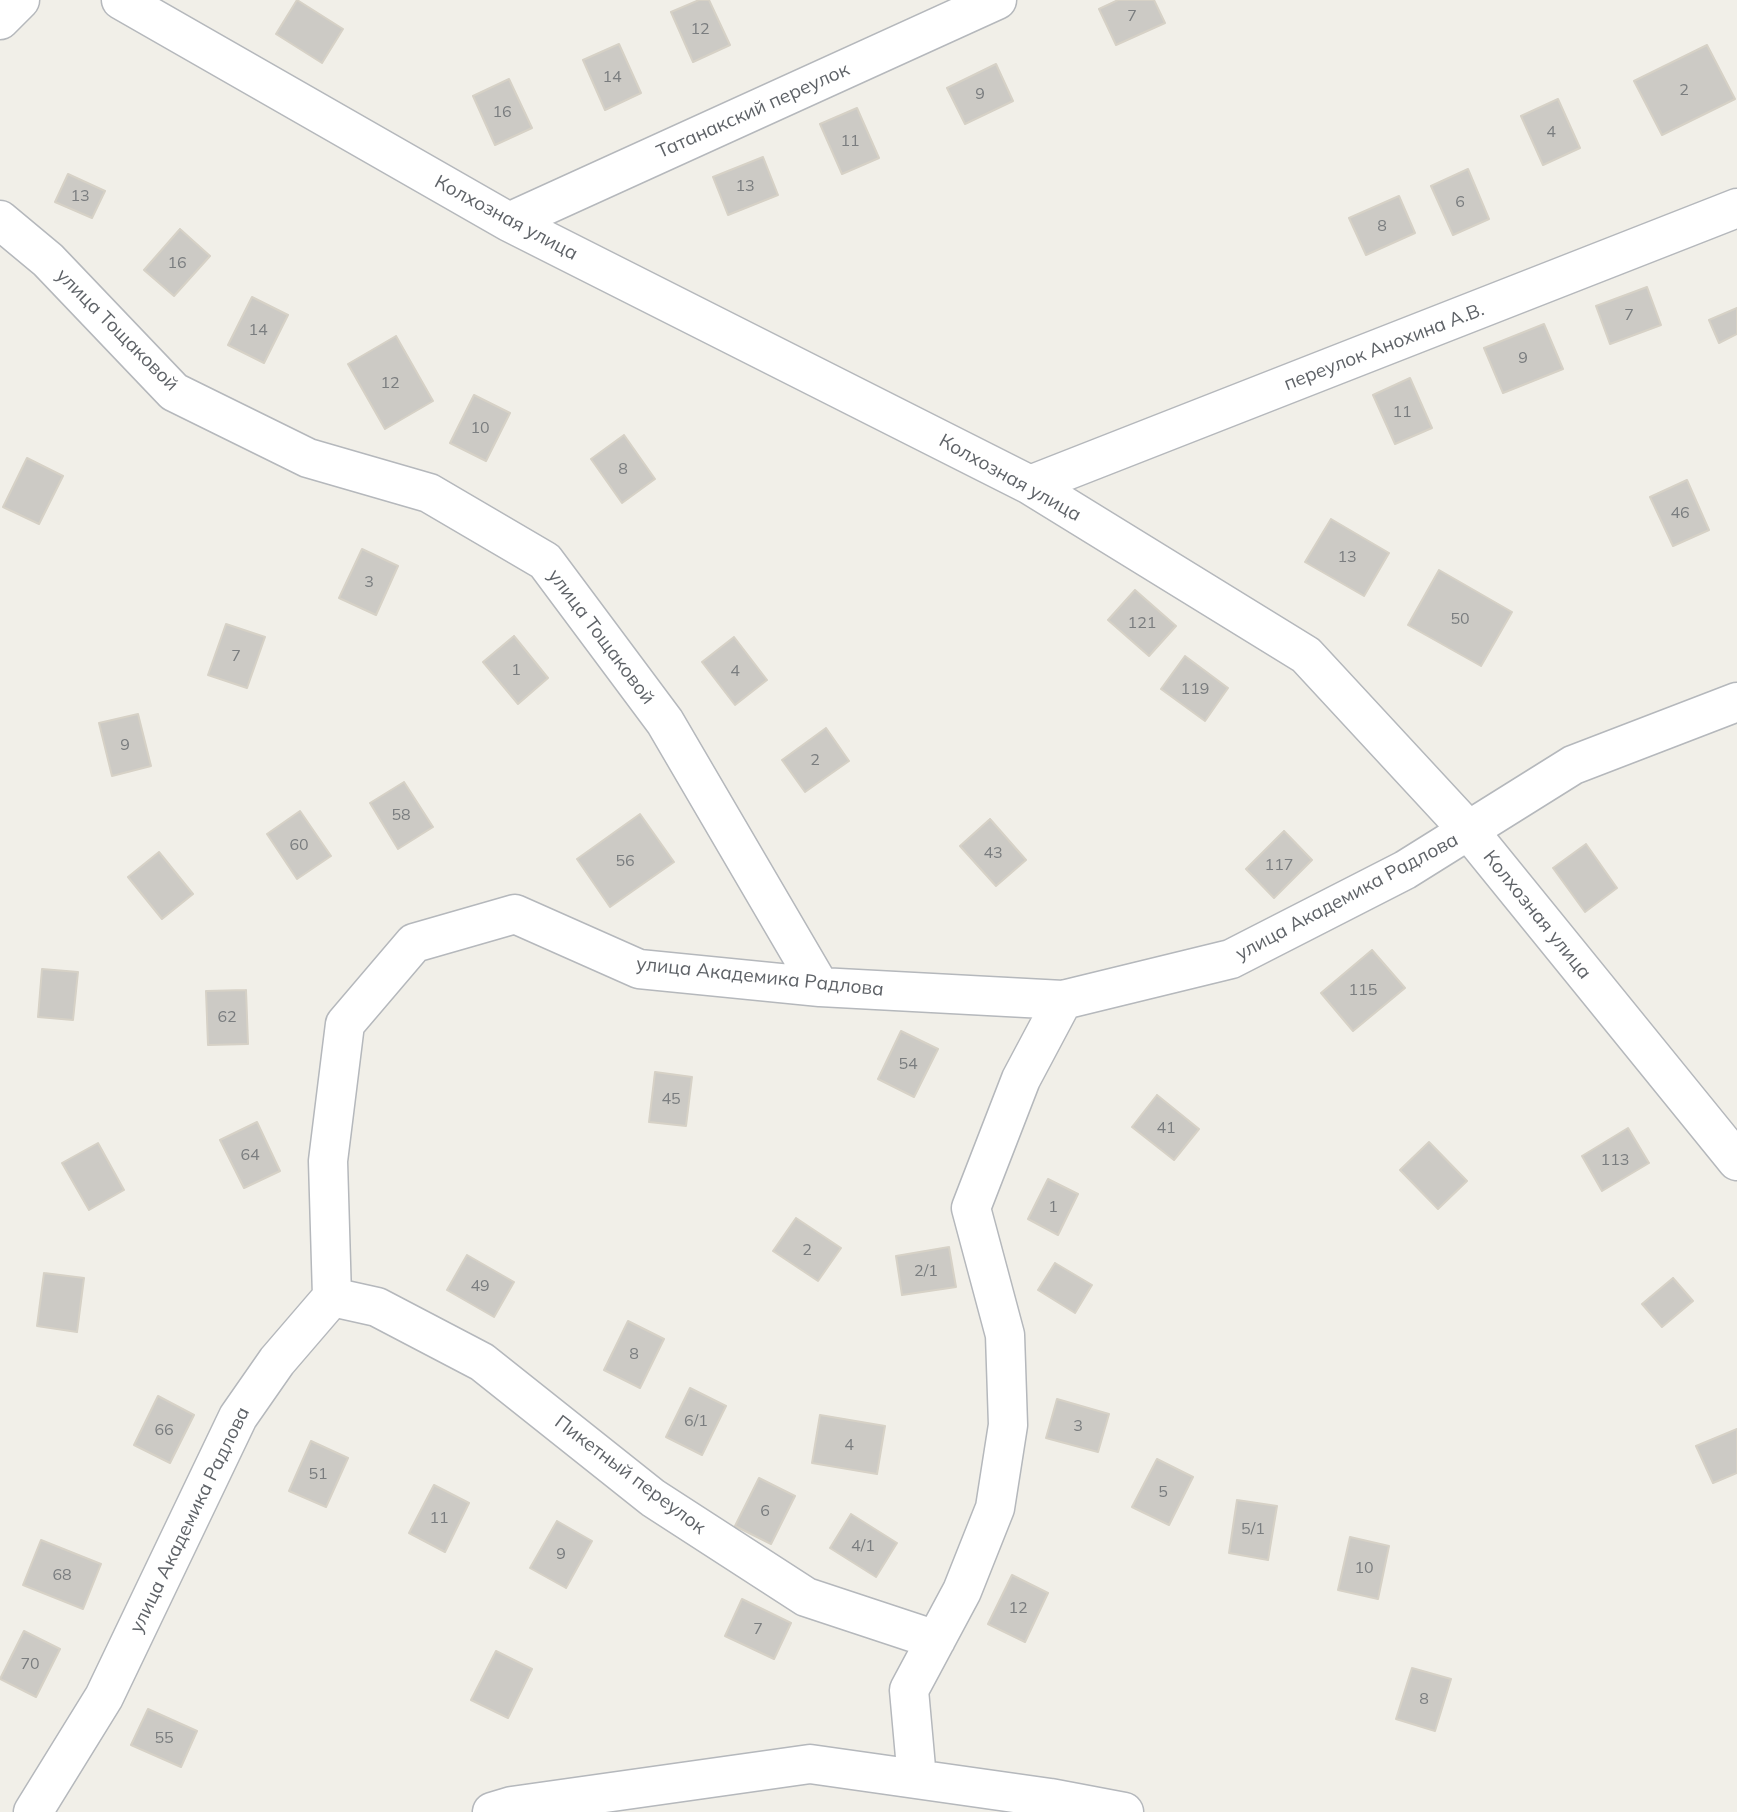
<!DOCTYPE html>
<meta charset="utf-8">
<style>
body{margin:0}
canvas{display:block;background:#f1efe8}
</style>
<canvas width="1737" height="1812"></canvas>
<script>
const ctx = document.querySelector('canvas').getContext('2d');
ctx.lineJoin = 'round';
function fill(path, color) { ctx.fillStyle = color; ctx.fill(path, 'evenodd'); }
const shape = rows => new Path2D(rows.map(r => 'M' + r).join(''));
function stroke(path, color, width, dash) { ctx.strokeStyle = color; ctx.lineWidth = width; ctx.lineCap = dash ? 'butt' : 'round'; ctx.setLineDash(dash || []); ctx.stroke(path); }
function label(font, color, halo, rows, align = 'center') {
  ctx.font = font + ' Mulish,sans-serif'; ctx.lineWidth = 7; ctx.setLineDash([]); ctx.textBaseline = 'middle'; ctx.strokeStyle = halo; ctx.fillStyle = color; for (const [text, x, y, turn = 0] of rows) {
    ctx.save(); ctx.translate(x, y); ctx.rotate((+turn || 0) * Math.PI / 180); ctx.textAlign = isNaN(turn) ? turn : align; if (halo) ctx.strokeText(text, 0, 0); ctx.fillText(text, 0, 0); ctx.restore();
  }
}
const building = shape([
 [297,0,343,29,322,63,276,34,297,0],
 [699,0,709,0,730,45,693,62,671,12,699,0],
 [1118,0,1154,0,1165,23,1116,45,1099,9,1118,0],
 [619,44,641,93,605,110,583,60,619,44],
 [1707,45,1735,99,1662,135,1634,81,1707,45],
 [996,64,1013,101,965,124,947,88,996,64],
 [509,79,532,128,495,145,473,96,509,79],
 [1558,99,1580,148,1543,165,1521,116,1558,99],
 [857,108,879,158,842,174,820,124,857,108],
 [763,157,778,195,728,215,713,177,763,157],
 [1468,169,1489,219,1453,235,1431,186,1468,169],
 [68,174,105,191,92,218,55,202,68,174],
 [1399,196,1415,233,1366,255,1349,218,1399,196],
 [180,229,210,256,174,296,144,270,180,229],
 [1647,287,1661,325,1610,344,1596,306,1647,287],
 [252,297,288,315,264,363,228,345,252,297],
 [1737,308,1737,334,1719,343,1709,320,1737,308],
 [1544,324,1563,369,1503,393,1484,348,1544,324],
 [396,336,433,401,385,429,348,364,396,336],
 [1410,378,1432,428,1395,444,1373,395,1410,378],
 [474,395,510,413,486,461,450,443,474,395],
 [624,435,655,479,622,503,591,459,624,435],
 [27,458,63,476,39,524,3,507,27,458],
 [1687,480,1709,530,1673,546,1650,497,1687,480],
 [1331,519,1389,553,1364,596,1305,562,1331,519],
 [362,549,398,566,376,615,339,598,362,549],
 [1439,570,1512,612,1481,666,1408,625,1439,570],
 [1135,590,1176,626,1149,656,1108,620,1135,590],
 [226,624,265,637,247,688,208,675,226,624],
 [514,636,548,678,518,704,483,662,514,636],
 [734,637,767,680,735,705,702,662,734,637],
 [1185,656,1228,688,1205,721,1161,689,1185,656],
 [138,714,151,766,112,776,99,723,138,714],
 [826,728,849,761,805,792,782,760,826,728],
 [404,782,433,827,398,849,370,803,404,782],
 [300,811,331,856,297,879,267,834,300,811],
 [640,814,674,862,610,907,577,859,640,814],
 [990,819,1026,860,996,886,960,846,990,819],
 [1284,831,1312,860,1274,898,1246,869,1284,831],
 [1586,844,1617,888,1585,912,1553,868,1586,844],
 [159,852,193,894,162,919,128,877,159,852],
 [1372,950,1405,988,1353,1031,1321,993,1372,950],
 [42,969,78,972,73,1020,38,1017,42,969],
 [246,990,248,1044,208,1045,206,991,246,990],
 [901,1031,938,1049,914,1097,878,1079,901,1031],
 [655,1072,692,1077,686,1126,649,1122,655,1072],
 [1157,1095,1199,1129,1174,1160,1132,1127,1157,1095],
 [257,1122,280,1171,244,1188,220,1140,257,1122],
 [1628,1128,1649,1163,1602,1191,1582,1156,1628,1128],
 [1429,1142,1467,1181,1438,1209,1400,1170,1429,1142],
 [98,1143,124,1190,89,1210,62,1163,98,1143],
 [1048,1179,1078,1194,1058,1235,1028,1219,1048,1179],
 [796,1218,841,1248,818,1281,773,1251,796,1218],
 [949,1247,956,1287,902,1295,896,1256,949,1247],
 [467,1255,514,1282,494,1317,447,1290,467,1255],
 [1055,1263,1092,1285,1075,1313,1038,1290,1055,1263],
 [44,1273,84,1278,77,1332,37,1326,44,1273],
 [1673,1278,1693,1301,1662,1327,1642,1304,1673,1278],
 [628,1321,664,1339,640,1388,604,1370,628,1321],
 [690,1388,726,1406,702,1455,666,1437,690,1388],
 [158,1396,194,1415,170,1463,134,1445,158,1396],
 [1057,1399,1109,1414,1098,1452,1046,1438,1057,1399],
 [820,1415,885,1426,877,1474,812,1463,820,1415],
 [1737,1429,1737,1473,1713,1483,1696,1446,1737,1429],
 [311,1441,348,1458,326,1507,289,1491,311,1441],
 [1157,1459,1193,1477,1169,1525,1132,1507,1157,1459],
 [759,1478,795,1496,771,1544,735,1526,759,1478],
 [434,1485,469,1503,445,1552,409,1533,434,1485],
 [1237,1500,1277,1506,1268,1560,1229,1553,1237,1500],
 [851,1514,897,1543,876,1577,830,1548,851,1514],
 [557,1521,592,1541,566,1588,530,1568,557,1521],
 [1350,1537,1389,1546,1378,1599,1338,1590,1350,1537],
 [41,1540,101,1564,83,1609,23,1585,41,1540],
 [1012,1575,1048,1593,1025,1642,988,1624,1012,1575],
 [742,1599,791,1623,774,1659,725,1636,742,1599],
 [24,1631,60,1649,36,1697,0,1679,24,1631],
 [496,1651,532,1669,508,1718,471,1700,496,1651],
 [1412,1668,1451,1679,1435,1731,1396,1719,1412,1668],
 [148,1709,197,1731,181,1767,131,1745,148,1709]
]);
fill(building, '#cccac5');
stroke(building, '#d6d1c6', 2);
const minor = shape([
 [121,0,509,222,1030,485,1306,655,1469,831,1737,1161],
 [0,20,20,0],
 [0,220,48,260,174,392,308,458,429,493,545,561,665,722,820,987],
 [509,222,997,0],
 [1030,485,1737,208],
 [332,1297,377,1307,482,1362,653,1498,806,1597,936,1640],
 [917,1779,909,1690,962,1591,995,1508,1008,1425,1005,1335,971,1208,1021,1079,1063,1000],
 [33,1812,104,1697,238,1417,277,1361,332,1297,328,1161,345,1024,414,943,515,914,639,969,820,987,1063,1000,1231,959,1405,870,1573,765,1737,702],
 [492,1812,512,1806,810,1764,1050,1798,1124,1812]
]);
stroke(minor, '#b5b8bc', 41);
stroke(minor, '#fff', 38);
label('16px', '#7a7d7f', null, [
 ["7",1132,16],
 ["12",700,29],
 ["14",612,77],
 ["2",1684,90],
 ["9",980,94],
 ["16",502,112],
 ["4",1551,132],
 ["11",850,141],
 ["13",745,186],
 ["13",80,196],
 ["6",1460,202],
 ["8",1382,226],
 ["16",177,263],
 ["7",1629,315],
 ["14",258,330],
 ["9",1523,358],
 ["12",390,383],
 ["11",1402,412],
 ["10",480,428],
 ["8",623,469],
 ["46",1680,513],
 ["13",1347,557],
 ["3",369,582],
 ["50",1460,619],
 ["121",1142,623],
 ["7",236,656],
 ["1",516,670],
 ["4",735,671],
 ["119",1195,689],
 ["9",125,745],
 ["2",815,760],
 ["58",401,815],
 ["60",299,845],
 ["43",993,853],
 ["56",625,861],
 ["117",1279,865],
 ["115",1363,990],
 ["62",227,1017],
 ["54",908,1064],
 ["45",671,1099],
 ["41",1166,1128],
 ["64",250,1155],
 ["113",1615,1160],
 ["1",1053,1207],
 ["2",807,1250],
 ["2/1",926,1271],
 ["49",480,1286],
 ["8",634,1354],
 ["6/1",696,1421],
 ["3",1078,1426],
 ["66",164,1430],
 ["4",849,1445],
 ["51",318,1474],
 ["5",1163,1492],
 ["6",765,1511],
 ["11",439,1518],
 ["5/1",1253,1529],
 ["4/1",863,1546],
 ["9",561,1554],
 ["10",1364,1568],
 ["68",62,1575],
 ["12",1018,1608],
 ["7",758,1629],
 ["70",30,1664],
 ["8",1424,1699],
 ["55",164,1738]
]);
label('19px', '#5f6368', '#fff', [
 ["Татанакский переулок",753,111,-24],
 ["Колхозная улица",506,218,28],
 ["улица Тощаковой",117,330,45],
 ["переулок Анохина А.В.",1384,347,-21],
 ["Колхозная улица",1010,478,29],
 ["улица Тощаковой",601,637,53],
 ["улица Академика Радлова",1347,897,-28],
 ["Колхозная улица",1537,915,51],
 ["улица Академика Радлова",760,977,6],
 ["Пикетный переулок",630,1475,37],
 ["улица Академика Радлова",190,1520,-64]
]);
</script>
